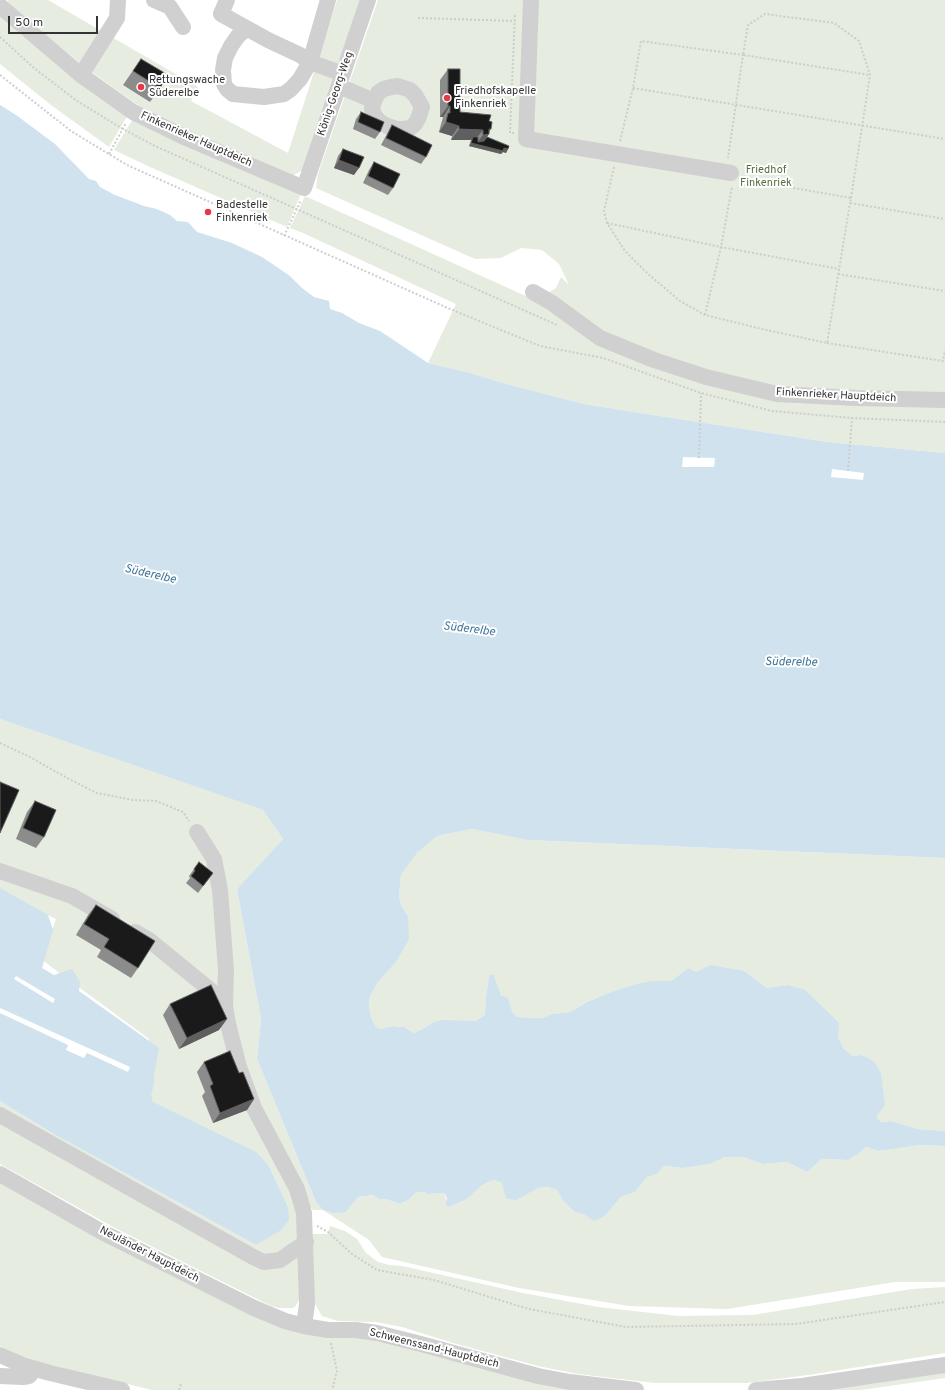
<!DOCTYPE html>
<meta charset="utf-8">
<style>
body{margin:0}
#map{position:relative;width:945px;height:1390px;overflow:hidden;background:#fff;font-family:Overpass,sans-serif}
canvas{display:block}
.scale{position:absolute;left:8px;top:16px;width:90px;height:18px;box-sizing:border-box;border:2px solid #333;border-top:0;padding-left:5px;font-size:12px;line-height:14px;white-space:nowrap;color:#333;-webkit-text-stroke:3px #fff;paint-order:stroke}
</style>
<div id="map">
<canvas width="945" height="1390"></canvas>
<div class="scale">50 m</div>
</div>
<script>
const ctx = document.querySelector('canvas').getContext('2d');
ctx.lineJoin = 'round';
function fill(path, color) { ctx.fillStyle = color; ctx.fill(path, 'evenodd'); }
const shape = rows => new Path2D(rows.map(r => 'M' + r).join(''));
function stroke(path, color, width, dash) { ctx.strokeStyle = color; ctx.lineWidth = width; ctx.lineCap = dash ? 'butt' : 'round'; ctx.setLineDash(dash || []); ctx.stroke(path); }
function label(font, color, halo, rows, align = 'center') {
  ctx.font = font + ' Overpass,sans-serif'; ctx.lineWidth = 4; ctx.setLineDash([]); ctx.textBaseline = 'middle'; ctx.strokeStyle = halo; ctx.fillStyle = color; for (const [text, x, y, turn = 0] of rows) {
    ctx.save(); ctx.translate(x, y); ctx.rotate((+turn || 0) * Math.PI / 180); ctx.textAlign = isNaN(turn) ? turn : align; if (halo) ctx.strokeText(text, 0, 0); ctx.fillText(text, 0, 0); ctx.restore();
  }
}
fill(shape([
 [7,0,48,0,198,87,191,101,288,153,337,0,361,0,303,170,292,176,189,134,139,106,86,68,10,5],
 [378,0,945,0,945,393,780,388,717,376,606,334,549,292,556,288,561,277,569,285,559,264,542,250,521,248,501,258,475,259,316,188,318,174],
 [0,14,129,113,109,147,51,105,0,64],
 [134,117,301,194,287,227,150,167,114,150],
 [305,196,528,297,695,380,945,403,945,453,828,442,640,413,584,404,503,383,467,372,428,363,456,304,303,233,290,228],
 [0,719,263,810,283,839,237,889,261,1019,257,1059,316,1202,323,1210,346,1212,358,1197,373,1195,379,1199,386,1199,400,1204,410,1199,416,1192,424,1192,428,1194,444,1193,449,1207,467,1199,481,1186,488,1182,494,1180,502,1183,516,1199,538,1188,548,1187,557,1190,562,1199,568,1206,575,1212,585,1215,594,1220,605,1216,621,1197,635,1192,647,1177,657,1174,664,1166,683,1168,710,1164,725,1157,743,1157,763,1164,787,1162,807,1172,822,1159,848,1160,858,1154,866,1147,879,1151,921,1145,945,1146,945,1282,895,1282,727,1309,629,1306,519,1288,382,1257,369,1240,323,1210,313,1210,304,1200,297,1200,301,1238,271,1260,0,1112,0,1101,52,1133,256,1245,268,1237,288,1207,269,1166,149,1109,149,1039,42,960,56,919,0,893],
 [472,829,527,840,945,858,945,1131,918,1129,891,1121,881,1122,877,1118,878,1115,885,1105,861,1055,853,1056,844,1049,838,1037,787,985,767,988,744,971,697,972,688,968,671,981,636,984,611,992,587,1002,570,1012,552,1014,542,1018,517,1017,512,1011,508,999,501,995,492,974,489,975,486,997,485,1015,475,1021,434,1022,422,1029,414,1033,404,1027,393,1026,381,1029,376,1027,371,1017,369,1005,370,996,378,982,396,962,408,916,401,905,399,895,401,875,417,853,437,836],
 [0,1119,251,1260,301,1251,301,1300,299,1300,295,1307,292,1308,279,1308,271,1306,113,1227,0,1164],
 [0,1181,187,1281,353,1337,384,1341,580,1390,152,1390,30,1360,0,1346],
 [330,1226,345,1231,357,1239,366,1253,378,1262,389,1265,402,1266,523,1293,598,1307,678,1316,753,1315,912,1289,945,1287,945,1353,815,1374,747,1383,655,1383,578,1374,538,1366,453,1343,402,1327,376,1322,338,1321,322,1316,314,1302,312,1234,328,1234],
 [945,1369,945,1378,861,1390,818,1390]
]), '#e6ecdf');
fill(shape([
 [0,105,16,115,55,144,89,179,96,181,100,187,115,195,144,206,157,209,170,215,177,221,188,222,197,232,232,243,262,257,290,276,302,288,314,297,329,301,330,309,342,313,359,323,380,331,428,363,467,372,503,383,584,404,640,413,828,442,945,453,945,858,527,840,472,829,437,836,417,853,401,875,399,895,401,905,408,916,409,939,396,962,378,982,370,996,369,1005,371,1017,376,1027,381,1029,393,1026,404,1027,414,1033,422,1029,434,1022,444,1020,475,1021,485,1015,486,997,489,975,493,974,501,995,508,998,512,1011,517,1017,542,1018,552,1014,570,1012,587,1002,611,992,636,984,652,981,671,981,688,968,697,972,710,965,744,971,767,988,787,985,805,990,839,1023,838,1037,844,1049,853,1056,861,1055,868,1058,875,1063,881,1073,885,1105,878,1115,877,1118,881,1122,891,1121,918,1129,945,1131,945,1146,921,1145,879,1151,866,1147,858,1154,848,1160,822,1159,807,1172,787,1162,763,1164,743,1157,725,1157,710,1164,683,1168,664,1166,657,1174,647,1177,635,1192,621,1197,605,1216,594,1221,585,1215,575,1212,568,1206,562,1199,557,1190,548,1187,538,1188,516,1200,506,1198,502,1183,494,1180,488,1182,481,1186,467,1199,449,1207,446,1205,447,1198,444,1193,428,1194,424,1192,416,1192,410,1199,400,1204,386,1199,379,1199,373,1195,358,1197,346,1212,334,1213,323,1210,316,1202,257,1059,261,1019,237,889,283,839,263,810,0,719],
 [0,888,48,915,53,930,42,968,54,975,72,969,80,982,79,991,159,1048,154,1076,154,1084,151,1095,153,1102,256,1152,269,1166,288,1207,289,1220,281,1230,256,1245,52,1133,0,1101]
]), '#cfe2ee');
fill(shape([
 [683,457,715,458,714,467,682,467],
 [832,469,864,473,863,480,831,477],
 [16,976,55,999,53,1003,14,979],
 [0,1008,130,1067,128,1072,87,1053,84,1058,66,1050,68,1045,0,1013]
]), '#fff');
stroke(shape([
 [418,18,515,21],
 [0,37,34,68,77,101,123,129,155,146,557,325],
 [0,75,71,131,127,165,450,309,540,346,603,358,701,393,772,411,852,418,945,422],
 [633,88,945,139],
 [514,133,510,133,515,13],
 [620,141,633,88,641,41,743,55,728,158],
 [109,154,126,123],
 [614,167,604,211,607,223,625,251,648,274,680,301,705,315,762,329,827,343,850,203],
 [742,179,851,198,850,203,945,219],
 [851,198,870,75,859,41,834,23,765,14,748,25,743,55,870,75],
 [607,223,721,247,839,269],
 [284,236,301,200],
 [838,274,945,291],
 [705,315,721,247,732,187],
 [827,343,943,361,945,350],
 [699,458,701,393],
 [848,471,852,418],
 [0,743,30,757,67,778,97,793,133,800,156,801,183,812,189,821],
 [317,1226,328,1232,352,1254,377,1270,434,1280,529,1309,626,1327,796,1324,945,1302],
 [331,1343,337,1371,332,1390],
 [179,1390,181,1384]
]), '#cdcdcd', 2, [2, 2]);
stroke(shape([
 [154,0,170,7,183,27],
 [227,0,221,14,268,40,300,55,310,62,328,0],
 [531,0,526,139,731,173],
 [0,6,81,75,133,112,186,138,304,188,368,0],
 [246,29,238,36,231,46,225,58,223,70,224,84,227,89,233,94,264,97,284,94,291,89,300,79,310,62,343,74],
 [81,75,117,18,118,0],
 [339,86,374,101,372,109,374,115,379,121,387,126,397,129,404,129,410,128,415,124,418,119,422,107,415,95,410,90,398,86,391,87,384,89,378,93,374,101],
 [533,292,552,303,600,338,654,360,706,377,777,394,856,398,945,400],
 [197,832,214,859,220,890,226,971,225,1005,228,1024,239,1067,254,1108,297,1189,304,1213,307,1304,304,1326],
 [0,871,72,896,112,919],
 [135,932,149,940,209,989,221,1001],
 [0,1115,255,1258,264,1262,280,1260,306,1242],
 [0,1174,102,1232,254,1308,285,1321,304,1326,328,1330,356,1330,377,1333,421,1344,538,1376,570,1382,636,1390],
 [0,1355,25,1366,50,1373,122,1390],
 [0,1376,23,1377,29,1376,35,1369],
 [756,1390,802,1386,945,1365]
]), '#d0d0d0', 16);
fill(shape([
 [141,59,160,88,150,102,123,85],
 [448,69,460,112,489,133,487,137,508,149,506,153,503,152,501,154,469,146,471,140,451,140,452,136,439,132,441,124,442,121,443,117,440,117,440,80],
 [361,112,380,132,375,139,353,129,356,119],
 [392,125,426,157,421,164,381,145,388,132],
 [343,149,354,175,334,168,338,156],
 [374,162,393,188,388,195,363,183,369,170],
 [35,801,44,837,36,848,16,839,27,812],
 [194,869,213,873,198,893,186,883,190,878,189,876],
 [96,905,138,968,131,978,97,957,101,950,76,935,88,915],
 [170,1004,227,1019,219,1030,179,1049,163,1015],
 [204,1062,239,1073,254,1099,247,1110,213,1123,202,1096,205,1092,197,1072]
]), '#8c8c8c');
fill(shape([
 [448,106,450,106,443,117,440,117],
 [446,122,459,126,452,136,439,132],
 [459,129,483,130,475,140,473,137,471,140,451,140],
 [489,129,491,129,487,135,489,134,481,145,504,148,508,149,506,153,503,152,501,154,469,146,471,143,476,144,483,135],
 [339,160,359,168,354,175,334,168],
 [227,1019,219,1030,179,1049,187,1038],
 [254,1099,247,1110,213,1123,220,1113]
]), '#5f5f5f');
const building = shape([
 [141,59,168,75,160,88,133,71,141,59],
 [448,69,460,69,460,112,491,115,489,121,492,122,491,129,489,129,489,134,483,135,483,130,459,129,459,126,446,122,448,113,450,113,450,106,448,106,448,69],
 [361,112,384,122,380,132,358,122,361,112],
 [392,125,432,145,426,157,386,138,392,125],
 [473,137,478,137,478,142,484,141,487,137,509,146,508,149,504,148,503,151,471,143,473,137],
 [343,149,364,157,359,168,339,160,343,149],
 [374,162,400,174,393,188,368,176,374,162],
 [0,782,19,790,0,833,0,782],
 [35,801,56,810,44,837,23,828,35,801],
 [199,862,213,873,203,886,191,876,195,871,194,869,199,862],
 [96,905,155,941,138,968,104,947,109,939,84,924,96,905],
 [211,985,227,1019,187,1038,170,1004,211,985],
 [230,1051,239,1073,243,1072,254,1099,220,1113,210,1086,213,1084,204,1062,230,1051]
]);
fill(building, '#1a1a1a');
stroke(building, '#5f5f5f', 1);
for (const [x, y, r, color] of [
 [141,87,4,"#e63946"],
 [447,98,4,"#e63946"],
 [208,212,4,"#e63946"]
]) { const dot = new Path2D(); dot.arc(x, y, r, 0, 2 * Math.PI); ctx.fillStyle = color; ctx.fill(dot); stroke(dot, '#fff', 1.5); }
label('11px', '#333', '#fff', [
 ["Rettungswache",149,81],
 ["Süderelbe",149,94],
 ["Friedhofskapelle",455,92],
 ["Finkenriek",455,105],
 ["Badestelle",216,206],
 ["Finkenriek",216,219]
], 'left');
label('11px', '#333', '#fff', [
 ["König-Georg-Weg",336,94,-71],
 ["Finkenrieker Hauptdeich",196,140,24],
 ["Finkenrieker Hauptdeich",836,396,3],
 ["Neuländer Hauptdeich",149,1255,27],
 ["Schweenssand-Hauptdeich",434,1349,14]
]);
label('11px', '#56703f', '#fff', [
 ["Friedhof",766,171],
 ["Finkenriek",766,184]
]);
label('italic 12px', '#3f7597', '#fff', [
 ["Süderelbe",150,575,13],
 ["Süderelbe",469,630,7],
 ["Süderelbe",791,663,1]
]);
</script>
